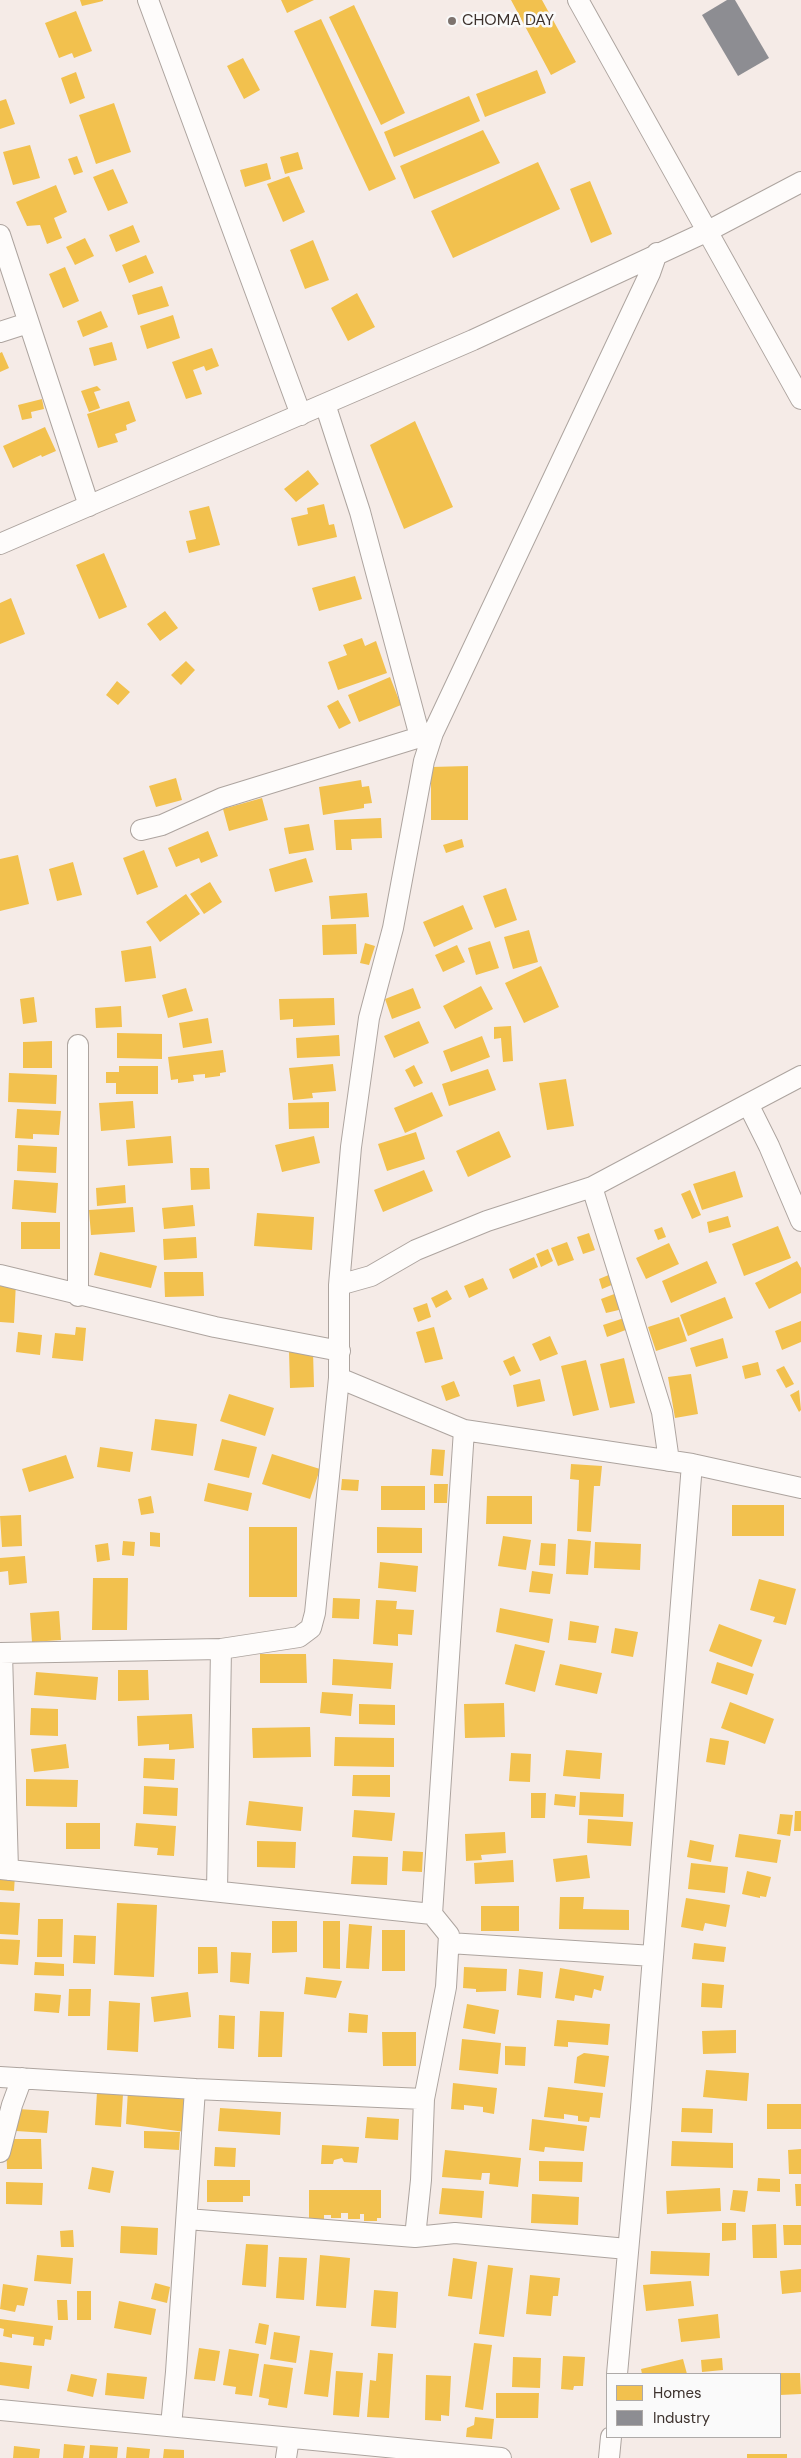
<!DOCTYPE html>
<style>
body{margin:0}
#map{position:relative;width:801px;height:2458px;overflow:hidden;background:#f5ebe7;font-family:"DM Sans",sans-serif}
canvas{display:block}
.legend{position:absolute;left:606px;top:2373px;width:175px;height:65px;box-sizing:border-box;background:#fafafa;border:1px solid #aeaaa8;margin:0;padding:6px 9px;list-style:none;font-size:15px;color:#3d322d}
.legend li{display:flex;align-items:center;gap:10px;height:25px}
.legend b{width:25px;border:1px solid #aeaaa8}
</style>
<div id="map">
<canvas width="801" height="2458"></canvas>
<ul class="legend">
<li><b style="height:14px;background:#f2c14e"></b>Homes</li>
<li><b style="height:14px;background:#8d8d92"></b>Industry</li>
</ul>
</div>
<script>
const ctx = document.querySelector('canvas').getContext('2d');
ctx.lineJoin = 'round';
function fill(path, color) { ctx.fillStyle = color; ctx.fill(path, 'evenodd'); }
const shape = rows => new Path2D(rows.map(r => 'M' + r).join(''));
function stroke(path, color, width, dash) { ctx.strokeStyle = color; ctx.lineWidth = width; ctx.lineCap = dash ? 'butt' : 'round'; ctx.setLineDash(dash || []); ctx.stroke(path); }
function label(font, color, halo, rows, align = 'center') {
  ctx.font = font + ' "DM Sans",sans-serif'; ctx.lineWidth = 5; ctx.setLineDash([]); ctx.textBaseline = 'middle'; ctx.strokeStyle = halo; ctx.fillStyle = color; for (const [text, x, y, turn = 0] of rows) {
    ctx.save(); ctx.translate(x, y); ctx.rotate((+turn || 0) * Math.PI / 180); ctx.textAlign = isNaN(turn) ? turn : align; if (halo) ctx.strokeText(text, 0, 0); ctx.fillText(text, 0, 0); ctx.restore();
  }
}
fill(shape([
 [80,0,103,0,103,1,82,6],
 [281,0,314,0,287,13],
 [511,0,542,0,576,62,551,75],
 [354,5,405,113,381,125,329,17],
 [76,11,92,51,74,58,72,53,59,58,45,23],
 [321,19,396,179,369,191,294,31],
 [243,58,260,90,244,99,227,66],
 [537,70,546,93,485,117,476,94],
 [76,72,85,98,70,104,61,78],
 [469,96,480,121,394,157,384,132],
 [6,99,15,124,0,129,0,101],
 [114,103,131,152,96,164,79,115],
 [483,130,500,163,414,199,400,166],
 [30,145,40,178,13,185,3,152],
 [298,152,303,169,285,174,280,157],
 [77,156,83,172,74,175,68,159],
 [538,162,560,209,453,258,431,211],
 [267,163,271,179,245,187,240,170],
 [113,169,128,203,108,211,93,177],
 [289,176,305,212,283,222,267,184],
 [590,181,612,234,591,243,570,189],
 [56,185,67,212,54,218,62,238,47,244,40,225,27,226,16,202],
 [133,225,140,242,116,252,109,235],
 [85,238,94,256,75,265,66,247],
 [313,240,329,280,305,289,290,250],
 [146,255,154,273,129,283,122,265],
 [65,267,79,301,63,308,49,274],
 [162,286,169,306,138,315,132,295],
 [357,293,375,327,348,341,331,308],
 [101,311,108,327,83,337,77,321],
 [173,315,180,338,147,349,140,326],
 [112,342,117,360,94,366,89,348],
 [212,348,219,366,206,371,204,366,193,370,202,394,186,399,172,362],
 [2,352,9,368,0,372,0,353],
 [97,386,101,390,94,392,100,408,89,412,81,391],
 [42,399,44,409,31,412,32,418,22,420,18,405],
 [129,401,136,421,126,425,127,430,115,434,118,442,98,448,87,414],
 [415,421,453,507,404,529,370,445],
 [45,427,56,451,42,457,41,455,13,468,3,446],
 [308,470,319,484,296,502,284,489],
 [324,504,329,525,334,524,337,537,298,546,291,518,308,514,307,508],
 [209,506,220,545,189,553,186,541,196,539,189,511],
 [104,553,127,607,99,619,76,565],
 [355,576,362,599,319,611,312,588],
 [11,598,25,634,0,644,0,603],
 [165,611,178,628,160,641,147,624],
 [362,638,365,646,376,641,387,673,338,690,328,662,347,655,343,645],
 [186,661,195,670,181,685,171,675],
 [390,677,401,705,359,722,348,695],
 [117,681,130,692,118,705,106,695],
 [338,700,351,723,339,729,327,706],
 [468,766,468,820,431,820,431,767],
 [176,778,182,800,156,807,149,786],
 [361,780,362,787,369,786,372,803,364,804,364,808,323,815,319,787],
 [262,798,268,820,229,831,223,809],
 [381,818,382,838,351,839,352,850,336,850,334,820],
 [309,824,314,850,289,854,284,828],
 [208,831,218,856,201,863,199,858,176,867,168,848],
 [462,839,464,847,446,853,443,845],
 [144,850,158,887,137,895,123,858],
 [18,855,29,904,0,911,0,859],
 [306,858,313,882,275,892,269,869],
 [73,862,82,895,57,901,49,869],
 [210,882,222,902,204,914,190,894],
 [506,888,517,920,495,928,483,896],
 [367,893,369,917,331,919,329,896],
 [186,894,200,914,160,942,146,922],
 [463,905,473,929,434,947,423,922],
 [356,924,357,954,323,955,322,925],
 [529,930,538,962,513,969,504,937],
 [490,941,499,968,476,975,468,948],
 [365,943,375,946,369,965,360,963],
 [457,945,465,962,443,972,435,955],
 [151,946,156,978,125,982,121,951],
 [541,966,559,1007,524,1023,505,983],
 [481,986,493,1009,455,1029,443,1006],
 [186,988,193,1011,168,1018,162,995],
 [413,988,421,1008,392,1019,385,999],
 [34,997,37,1022,23,1024,20,999],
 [334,998,335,1025,293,1027,293,1019,280,1020,279,999],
 [121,1006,122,1027,96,1028,95,1008],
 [208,1018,212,1043,183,1048,179,1023],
 [419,1021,429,1043,394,1058,384,1036],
 [511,1026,513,1061,503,1062,501,1038,494,1039,494,1027],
 [117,1033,162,1034,162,1059,117,1058],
 [339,1035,340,1056,297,1058,296,1038],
 [482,1036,490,1057,451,1072,443,1051],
 [52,1041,52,1068,23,1068,23,1042],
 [223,1050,226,1072,220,1073,220,1076,205,1078,205,1074,193,1075,194,1081,178,1083,178,1079,171,1080,168,1057],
 [333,1064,336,1091,312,1093,313,1098,293,1100,289,1068],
 [414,1065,423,1083,414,1087,405,1070],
 [119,1066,158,1066,158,1094,116,1094,116,1083,106,1083,106,1072,119,1072],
 [488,1069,496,1090,449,1106,442,1084],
 [9,1073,57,1075,56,1104,8,1102],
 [566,1079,574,1126,547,1130,539,1083],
 [432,1092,443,1116,405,1133,394,1108],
 [133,1101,135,1128,101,1131,99,1103],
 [329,1102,329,1128,289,1129,288,1103],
 [17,1109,61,1111,59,1135,33,1134,33,1139,15,1138],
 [499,1131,511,1157,468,1177,456,1151],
 [416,1132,425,1159,387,1171,378,1144],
 [171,1136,173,1163,128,1166,126,1140],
 [314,1136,320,1163,282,1172,275,1145],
 [18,1145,57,1147,56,1173,17,1171],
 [190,1168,209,1168,210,1189,191,1190],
 [424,1170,433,1191,383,1212,374,1190],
 [735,1171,743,1197,702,1210,693,1184],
 [14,1180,58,1183,56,1213,12,1209],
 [125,1185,126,1203,97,1206,96,1188],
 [690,1190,701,1215,692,1219,681,1194],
 [193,1205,195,1226,164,1229,162,1208],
 [133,1207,135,1232,91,1235,89,1210],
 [257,1213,314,1217,312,1250,254,1246],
 [728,1216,731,1227,709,1233,707,1222],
 [21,1222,60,1222,60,1249,21,1249],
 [778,1226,791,1258,744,1276,732,1244],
 [662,1227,666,1237,658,1240,654,1230],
 [589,1233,595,1250,583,1254,577,1237],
 [196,1237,197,1258,164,1260,163,1239],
 [567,1242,574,1260,558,1266,551,1248],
 [669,1243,679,1264,646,1279,636,1258],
 [548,1249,553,1261,541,1267,536,1254],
 [100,1252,157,1266,151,1288,94,1275],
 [534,1257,538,1267,513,1279,509,1269],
 [707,1261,717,1283,671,1303,662,1281],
 [797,1261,801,1268,801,1293,769,1309,755,1283],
 [164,1272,203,1272,204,1296,165,1297],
 [611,1274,614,1284,602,1289,599,1279],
 [483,1278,488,1289,469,1298,464,1286],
 [0,1281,16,1282,14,1323,0,1322],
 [447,1290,452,1299,436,1308,431,1298],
 [617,1293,623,1309,606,1313,601,1299],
 [725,1297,733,1318,688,1336,680,1315],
 [427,1303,431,1317,418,1322,413,1308],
 [627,1317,631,1328,607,1337,603,1325],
 [679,1317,687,1341,656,1351,648,1327],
 [801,1321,801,1342,782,1350,775,1331],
 [76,1327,86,1328,83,1361,52,1358,55,1333,75,1335],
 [434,1327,443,1359,425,1363,416,1332],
 [18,1332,42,1335,40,1355,16,1352],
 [550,1336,558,1354,540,1361,532,1344],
 [723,1338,728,1358,696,1367,690,1348],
 [289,1351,313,1351,314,1387,290,1388],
 [514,1356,521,1371,510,1376,503,1361],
 [624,1358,635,1403,610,1408,600,1364],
 [586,1360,599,1410,573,1416,561,1366],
 [758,1362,761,1375,745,1379,742,1366],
 [784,1366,794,1384,786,1388,776,1370],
 [691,1374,698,1414,675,1418,668,1377],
 [540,1379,545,1401,517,1407,513,1385],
 [454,1381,460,1396,446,1401,441,1386],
 [799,1390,801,1410,799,1412,790,1395],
 [229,1394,274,1408,265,1436,220,1421],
 [155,1419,197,1424,193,1456,151,1450],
 [222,1439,257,1447,249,1478,214,1470],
 [100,1447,133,1452,130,1472,97,1467],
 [432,1449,445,1450,443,1476,430,1475],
 [272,1454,320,1469,310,1499,262,1484],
 [66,1455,74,1478,29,1492,22,1469],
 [571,1464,602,1466,600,1486,594,1486,591,1532,577,1531,579,1480,570,1479],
 [342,1479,359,1480,358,1491,341,1490],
 [208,1483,252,1493,248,1511,204,1501],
 [434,1484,448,1484,447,1503,434,1503],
 [381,1486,425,1486,425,1510,381,1510],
 [151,1496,154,1513,141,1515,138,1499],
 [487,1496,532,1496,532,1524,486,1524],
 [732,1505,784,1505,784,1536,732,1536],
 [21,1515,22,1546,2,1547,0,1516],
 [249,1527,297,1527,297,1597,249,1597],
 [377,1527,422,1528,422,1553,377,1553],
 [150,1532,160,1533,160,1547,150,1546],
 [503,1536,531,1540,526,1570,498,1566],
 [568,1539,591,1541,588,1575,566,1574],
 [123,1541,135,1542,134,1556,122,1555],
 [595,1542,641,1544,640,1570,594,1568],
 [108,1543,110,1560,97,1562,95,1545],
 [541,1543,556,1544,555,1566,539,1565],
 [25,1556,27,1583,9,1585,8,1571,0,1572,0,1558],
 [380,1562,418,1566,416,1592,378,1588],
 [532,1571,553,1574,550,1594,529,1592],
 [93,1578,128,1578,127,1630,92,1630],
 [759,1579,796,1589,786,1625,773,1622,775,1617,750,1610],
 [333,1598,360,1599,359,1619,332,1618],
 [376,1600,397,1601,396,1609,414,1610,412,1635,398,1634,398,1646,373,1644],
 [500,1608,553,1619,549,1643,496,1632],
 [59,1611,61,1640,32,1642,30,1613],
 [570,1621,599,1626,596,1643,568,1640],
 [719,1624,762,1640,752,1667,709,1651],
 [615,1628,638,1632,633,1657,611,1653],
 [515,1644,545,1651,535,1692,505,1684],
 [260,1654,306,1654,307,1683,260,1683],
 [333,1659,393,1663,391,1689,332,1685],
 [717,1662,754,1674,747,1695,711,1683],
 [560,1664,602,1673,597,1694,555,1685],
 [118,1670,148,1670,149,1700,118,1701],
 [36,1672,98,1677,96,1700,34,1695],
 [322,1692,353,1694,351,1716,320,1713],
 [730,1702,774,1719,765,1744,721,1728],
 [504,1703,505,1737,465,1738,464,1704],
 [359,1704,395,1705,395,1725,359,1724],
 [31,1708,58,1709,58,1736,30,1735],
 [192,1714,194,1748,169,1750,169,1744,138,1746,137,1716],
 [310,1727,311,1757,253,1758,252,1728],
 [335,1737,394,1738,394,1767,334,1766],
 [710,1738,729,1741,725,1765,706,1762],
 [66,1744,69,1768,34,1772,31,1749],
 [566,1750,602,1753,600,1779,563,1776],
 [511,1753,531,1754,530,1782,509,1781],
 [144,1758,175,1759,174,1780,143,1778],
 [353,1775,390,1775,390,1797,352,1796],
 [26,1779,78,1780,77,1807,26,1806],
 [144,1786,178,1788,177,1816,143,1814],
 [580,1792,624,1794,623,1817,579,1815],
 [531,1793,546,1793,545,1818,531,1818],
 [555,1794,576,1796,575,1807,554,1805],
 [249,1801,303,1807,301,1831,246,1825],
 [354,1810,395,1813,392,1841,352,1837],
 [795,1811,801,1811,801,1831,794,1831],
 [780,1814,793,1815,790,1836,777,1834],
 [588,1819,633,1822,631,1846,587,1843],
 [66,1823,100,1823,100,1849,66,1849],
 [136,1823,176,1826,174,1856,157,1855,158,1848,134,1846],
 [505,1832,506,1853,481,1855,482,1860,466,1861,465,1834],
 [739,1834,781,1840,777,1863,735,1857],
 [690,1840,714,1845,711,1862,687,1857],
 [257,1841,296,1842,295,1868,257,1867],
 [403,1851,423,1852,422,1872,402,1871],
 [587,1855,590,1878,556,1882,553,1859],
 [353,1856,388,1857,387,1885,351,1884],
 [513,1860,514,1882,475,1884,474,1863],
 [691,1863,728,1867,725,1893,688,1889],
 [747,1871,771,1877,766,1897,760,1896,760,1898,742,1894],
 [0,1874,15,1875,14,1891,0,1890],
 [560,1897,584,1897,583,1909,629,1910,629,1930,559,1929],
 [686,1898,730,1905,726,1927,705,1923,703,1931,681,1927],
 [0,1902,20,1903,18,1935,0,1934],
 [117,1903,157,1905,154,1977,114,1975],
 [481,1906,519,1906,519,1931,481,1931],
 [38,1919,63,1919,62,1957,37,1957],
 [272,1921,297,1921,297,1952,272,1953],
 [323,1921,340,1921,340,1969,323,1968],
 [349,1924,372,1926,369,1969,346,1968],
 [382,1930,405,1930,405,1971,382,1971],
 [74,1935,96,1936,95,1964,73,1963],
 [0,1939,20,1940,18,1965,0,1964],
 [694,1943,726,1947,724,1962,692,1959],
 [198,1947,217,1947,218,1973,198,1974],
 [231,1952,251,1953,249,1984,230,1982],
 [35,1962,64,1964,64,1976,34,1975],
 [464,1967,507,1969,506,1991,476,1992,476,1989,463,1988],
 [560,1968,604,1976,601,1991,594,1989,592,1998,575,1995,574,2001,555,1998],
 [519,1969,543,1972,541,1998,517,1995],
 [306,1977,342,1981,336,1998,304,1994],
 [702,1983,724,1985,722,2008,701,2007],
 [69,1989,91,1989,90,2016,68,2016],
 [188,1992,191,2017,154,2022,151,1997],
 [35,1993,61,1995,59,2013,34,2011],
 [109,2001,140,2003,138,2052,107,2050],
 [467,2004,499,2010,495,2034,463,2028],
 [260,2011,284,2012,282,2057,258,2057],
 [349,2013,368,2015,367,2033,348,2032],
 [219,2015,235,2016,234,2049,218,2048],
 [557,2020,610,2024,608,2045,568,2042,568,2047,554,2046],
 [736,2030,736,2053,703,2054,702,2031],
 [382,2032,416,2032,416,2066,383,2066],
 [462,2039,501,2043,498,2074,459,2070],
 [505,2046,526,2047,525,2066,505,2065],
 [584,2053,609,2056,605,2087,574,2083,577,2057],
 [706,2070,749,2073,747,2101,703,2097],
 [453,2083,497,2088,494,2114,483,2112,483,2107,464,2105,464,2110,451,2109],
 [548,2087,603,2093,600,2118,590,2117,589,2122,578,2121,578,2116,564,2114,564,2119,544,2117],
 [128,2090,191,2096,185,2132,126,2124],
 [97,2092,123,2094,121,2127,95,2125],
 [767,2104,801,2104,801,2129,767,2129],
 [220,2108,281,2112,280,2135,218,2131],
 [682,2108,713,2109,712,2133,681,2132],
 [18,2109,49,2111,47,2133,16,2131],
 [367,2117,399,2119,398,2140,365,2138],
 [532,2119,587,2126,584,2151,545,2147,544,2152,529,2150],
 [144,2131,180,2132,179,2150,144,2148],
 [6,2139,41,2139,42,2169,7,2169],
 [672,2141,733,2143,733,2168,671,2166],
 [322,2145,359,2147,357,2163,344,2162,342,2158,334,2160,333,2164,321,2164],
 [215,2147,236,2148,235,2167,214,2166],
 [801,2149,801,2174,789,2174,788,2150],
 [445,2150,521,2158,518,2187,489,2184,490,2173,482,2173,481,2180,442,2177],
 [539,2161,583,2162,582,2182,539,2181],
 [92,2167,114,2171,110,2193,88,2189],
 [758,2178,780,2179,780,2192,757,2191],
 [207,2180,250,2180,250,2196,243,2196,243,2202,207,2202],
 [6,2182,43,2183,42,2205,6,2204],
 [795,2184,801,2184,801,2206,796,2206],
 [442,2188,484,2191,482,2218,439,2214],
 [720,2188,721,2211,667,2214,666,2191],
 [309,2190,381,2190,381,2218,377,2218,377,2221,364,2221,364,2214,360,2214,360,2219,348,2219,348,2213,341,2213,341,2218,331,2218,331,2215,324,2215,324,2219,309,2219],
 [733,2190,748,2191,745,2212,730,2210],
 [532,2194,579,2197,578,2225,531,2223],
 [722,2223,736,2223,736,2240,722,2241],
 [776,2224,777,2258,753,2258,752,2225],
 [783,2225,801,2225,801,2245,784,2245],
 [121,2226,158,2228,157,2255,120,2253],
 [73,2230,74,2247,61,2247,60,2231],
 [246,2244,268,2245,266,2287,242,2285],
 [651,2251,710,2253,709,2276,650,2274],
 [37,2255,73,2258,71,2284,34,2281],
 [320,2255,350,2258,346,2308,316,2306],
 [279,2257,307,2258,304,2300,276,2298],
 [453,2258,477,2262,472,2299,448,2296],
 [488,2265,513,2268,504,2337,479,2334],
 [801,2269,801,2292,782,2294,780,2271],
 [530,2275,560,2278,558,2296,553,2296,551,2316,526,2314],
 [691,2281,694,2306,646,2311,643,2285],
 [155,2283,170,2287,167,2303,151,2299],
 [3,2284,28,2288,24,2306,17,2305,15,2312,0,2309],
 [374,2290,398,2292,396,2328,371,2326],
 [77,2291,91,2291,91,2320,77,2320],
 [57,2300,67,2300,68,2320,58,2320],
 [119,2301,156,2309,151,2335,114,2328],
 [718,2314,720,2338,681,2342,678,2319],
 [0,2319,53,2326,51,2340,45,2339,44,2346,33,2345,34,2337,12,2334,12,2338,3,2336,4,2329,0,2328],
 [259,2323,269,2325,266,2345,255,2343],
 [274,2332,300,2336,296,2363,270,2359],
 [474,2343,492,2345,483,2410,465,2407],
 [199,2348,220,2351,215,2381,194,2379],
 [229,2349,259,2354,252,2396,235,2394,236,2387,223,2385],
 [310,2350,333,2353,328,2397,304,2394],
 [378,2353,393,2354,389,2418,367,2417,370,2380,376,2381],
 [563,2356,585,2357,583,2386,574,2386,573,2390,561,2389],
 [513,2357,541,2358,540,2388,512,2387],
 [722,2358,723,2370,702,2372,701,2360],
 [683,2359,687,2374,642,2374,641,2369],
 [0,2362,32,2366,29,2389,0,2385],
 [264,2364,293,2368,287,2408,268,2405,269,2399,259,2397],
 [336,2371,363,2373,359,2417,333,2415],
 [107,2373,147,2377,144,2399,105,2395],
 [780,2373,800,2373,801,2394,780,2395],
 [71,2374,97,2379,93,2397,67,2391],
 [426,2375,451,2376,449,2416,441,2415,441,2421,425,2420],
 [496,2393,539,2393,538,2418,496,2418],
 [475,2417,494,2419,492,2439,466,2437,467,2428,474,2425],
 [64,2444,85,2446,83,2458,63,2458],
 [90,2445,118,2447,117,2458,89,2458],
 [14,2446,40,2449,39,2458,13,2458],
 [127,2447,150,2449,149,2458,126,2458],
 [164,2449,184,2450,184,2458,163,2458],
 [747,2454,787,2454,787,2458,747,2458]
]), '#f2c14e');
fill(shape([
 [727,0,735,0,769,58,738,76,702,15]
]), '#8d8d92');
const minor = shape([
 [148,0,301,415],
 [578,0,801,399],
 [0,235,89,506],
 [0,332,28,323],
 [325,404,360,512,420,737],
 [0,544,473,340,708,231,801,182],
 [141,830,162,825,222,798,433,733],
 [78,1045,78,1296],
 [801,1076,748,1104,769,1146,801,1221],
 [0,1275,215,1327,340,1351],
 [339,1285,371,1276,416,1250,487,1221,592,1187],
 [339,1378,464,1430,692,1464,801,1488],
 [669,1461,662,1412,592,1187,748,1104],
 [0,1653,221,1649,299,1637,311,1628,315,1613,339,1378,339,1285,351,1147,369,1018,393,928,424,761,433,733,650,273,657,253],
 [2,1653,8,1870],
 [0,1869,432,1914,449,1935,446,1987,424,2099,421,2180,415,2237,455,2233,627,2249],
 [217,1891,221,1649],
 [432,1914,464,1430],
 [449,1943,653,1956],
 [0,2077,195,2089,424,2099],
 [0,2152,12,2105,22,2078],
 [187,2219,415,2237],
 [617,2374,641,2108,692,1464],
 [0,2410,501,2458],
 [171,2426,176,2372,195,2089],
 [286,2458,289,2438],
 [609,2458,611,2437]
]);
stroke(minor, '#ada49f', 22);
stroke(minor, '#fefcfb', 20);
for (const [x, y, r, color] of [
 [452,21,5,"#7d736e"]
]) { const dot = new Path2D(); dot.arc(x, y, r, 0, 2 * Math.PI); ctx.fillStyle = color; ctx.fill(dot); stroke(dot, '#fafafa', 2); }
label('16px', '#3d322d', '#fafafa', [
 ["CHOMA DAY",462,21]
], 'left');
</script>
